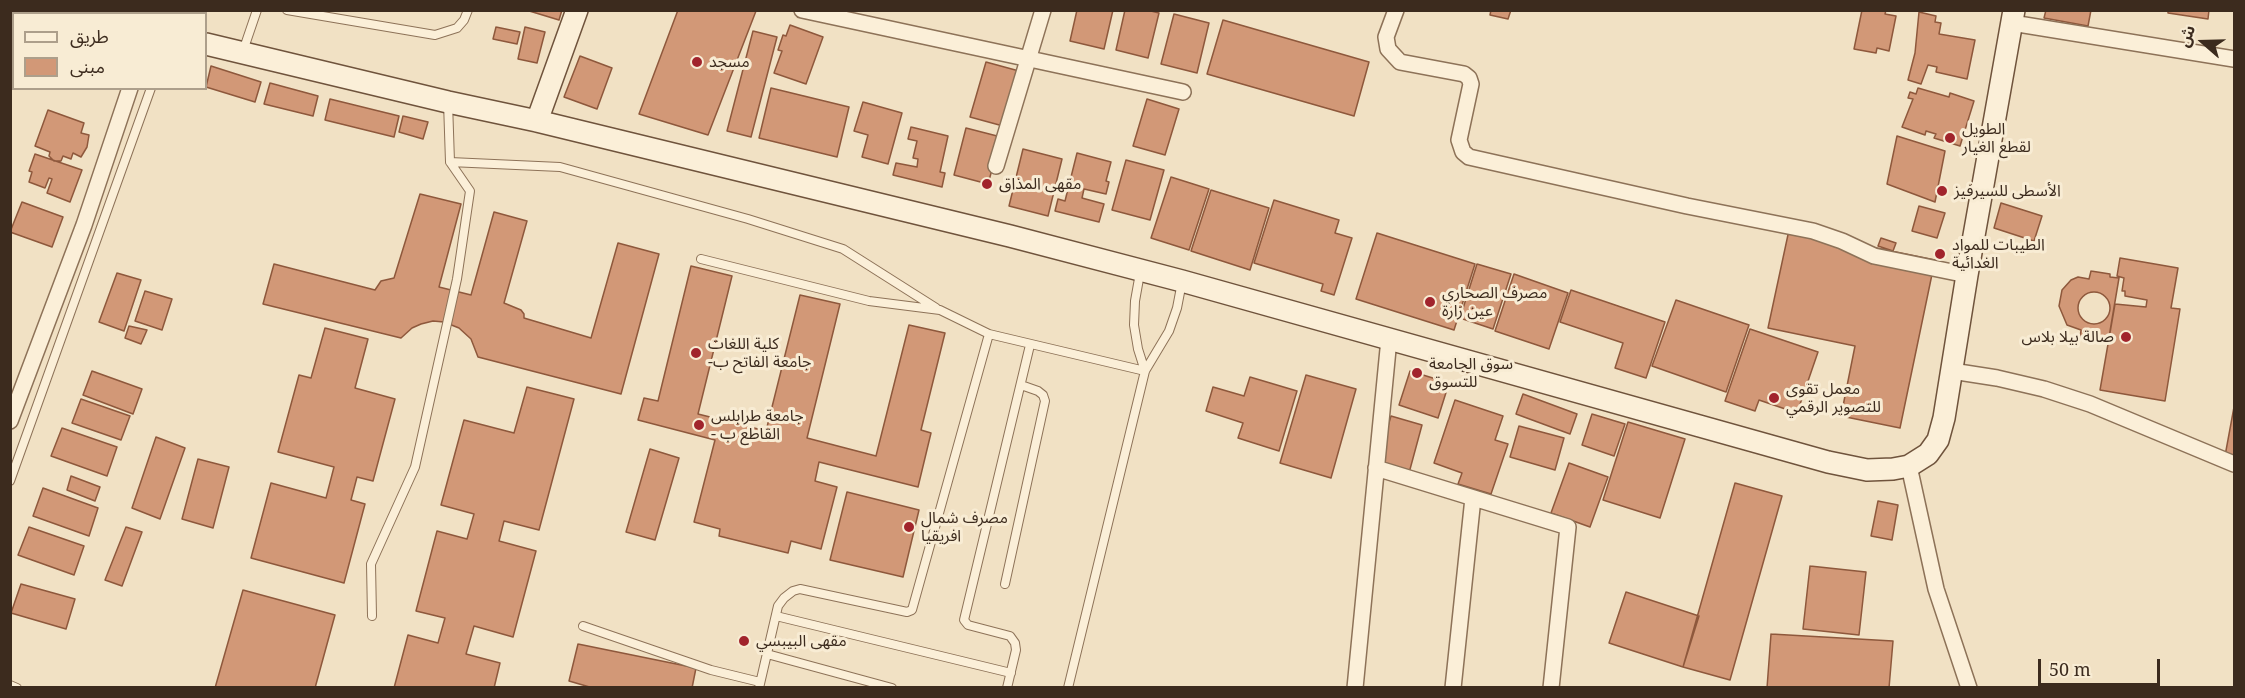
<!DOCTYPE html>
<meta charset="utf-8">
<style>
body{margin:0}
#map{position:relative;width:2245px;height:698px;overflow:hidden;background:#f1e1c4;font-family:"Noto Serif","Noto Sans Arabic",serif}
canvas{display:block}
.frame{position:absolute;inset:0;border:12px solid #3c2b1e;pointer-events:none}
.legend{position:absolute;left:12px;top:12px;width:195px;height:78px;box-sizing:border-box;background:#f8ecd4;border:2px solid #ad9f8b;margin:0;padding:8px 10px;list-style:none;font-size:18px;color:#3c2b1e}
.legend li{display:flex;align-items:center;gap:12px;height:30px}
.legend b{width:30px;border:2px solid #ad9f8b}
.north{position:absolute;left:2173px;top:12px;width:60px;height:60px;-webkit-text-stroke:4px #f8ecd4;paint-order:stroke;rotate:290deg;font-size:16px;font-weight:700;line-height:24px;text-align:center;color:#3c2b1e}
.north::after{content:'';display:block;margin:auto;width:21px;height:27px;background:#3c2b1e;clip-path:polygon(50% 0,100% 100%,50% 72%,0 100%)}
.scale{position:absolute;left:2038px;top:659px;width:122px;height:27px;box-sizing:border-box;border:3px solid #3c2b1e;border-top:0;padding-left:8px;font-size:18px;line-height:21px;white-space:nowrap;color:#3c2b1e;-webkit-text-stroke:4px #f8ecd4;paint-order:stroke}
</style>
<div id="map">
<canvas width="2245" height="698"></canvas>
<div class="frame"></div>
<ul class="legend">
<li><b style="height:8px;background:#fbefd8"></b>طريق</li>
<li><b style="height:16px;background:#d29877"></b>مبنى</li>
</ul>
<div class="north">ش</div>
<div class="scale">50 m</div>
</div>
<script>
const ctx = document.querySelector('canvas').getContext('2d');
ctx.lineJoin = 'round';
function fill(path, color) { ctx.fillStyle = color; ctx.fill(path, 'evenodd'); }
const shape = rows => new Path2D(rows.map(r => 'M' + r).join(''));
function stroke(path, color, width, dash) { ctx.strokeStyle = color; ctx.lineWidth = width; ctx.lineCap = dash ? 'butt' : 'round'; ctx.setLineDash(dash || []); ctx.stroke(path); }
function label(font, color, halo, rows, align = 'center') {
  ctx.font = font + ' "Noto Serif","Noto Sans Arabic",serif'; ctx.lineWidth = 6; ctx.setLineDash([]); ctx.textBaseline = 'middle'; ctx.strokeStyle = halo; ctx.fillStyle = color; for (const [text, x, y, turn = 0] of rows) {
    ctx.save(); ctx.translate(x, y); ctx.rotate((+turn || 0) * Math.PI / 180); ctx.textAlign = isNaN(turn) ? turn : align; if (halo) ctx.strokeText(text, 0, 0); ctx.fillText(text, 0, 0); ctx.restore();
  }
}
const building = shape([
 [526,10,562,10,559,20,526,10],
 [678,10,756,11,708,135,639,114,678,10],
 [1077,10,1113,10,1104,49,1070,41,1077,10],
 [1125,10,1147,10,1159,13,1148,58,1116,50,1125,10],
 [1491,10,1511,10,1508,19,1490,15,1491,10],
 [1862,10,1886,10,1885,14,1896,16,1889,51,1877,48,1876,53,1854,49,1862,10],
 [2046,10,2091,10,2088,26,2044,18,2046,10],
 [2168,10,2209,10,2208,19,2168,13,2168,10],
 [1919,12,1936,16,1935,22,1941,23,1939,34,1975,40,1967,79,1936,72,1937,67,1928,65,1921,84,1908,80,1915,53,1919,12],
 [1174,14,1209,23,1197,73,1161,64,1174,14],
 [1223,20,1369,62,1354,116,1207,74,1223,20],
 [790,25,823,37,806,84,774,73,782,51,778,50,783,35,786,36,790,25],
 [496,27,520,32,517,44,493,39,496,27],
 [525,27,545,32,537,63,518,59,525,27],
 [753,31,777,37,751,137,727,131,753,31],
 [580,56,612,68,597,109,564,97,580,56],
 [986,62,1019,71,1003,126,970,117,986,62],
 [211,66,261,82,255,102,206,87,211,66],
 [270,83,318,96,313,116,264,104,270,83],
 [771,88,849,107,837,157,759,138,771,88],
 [1918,88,1949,97,1950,93,1974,101,1960,146,1934,138,1936,134,1926,131,1925,135,1902,127,1913,99,1908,98,1910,92,1916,94,1918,88],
 [330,99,399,116,394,137,325,120,330,99],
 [1147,99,1179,109,1165,155,1133,146,1147,99],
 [863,102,902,113,888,164,862,157,868,135,854,131,863,102],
 [48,110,84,123,81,133,89,135,87,147,81,157,73,153,71,159,63,156,61,161,54,161,49,156,50,152,35,146,48,110],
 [403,116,428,122,423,139,399,132,403,116],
 [911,127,948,136,940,172,945,173,942,187,893,175,896,163,917,167,918,159,913,158,917,141,908,139,911,127],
 [966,128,1001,137,988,184,954,175,966,128],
 [1897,136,1945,151,1935,202,1887,184,1897,136],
 [1023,149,1062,159,1048,216,1009,206,1023,149],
 [1077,153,1111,162,1106,181,1109,182,1106,194,1084,189,1082,198,1104,204,1099,222,1055,211,1058,199,1065,201,1077,153],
 [35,154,82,170,70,202,47,193,52,179,49,178,45,188,29,182,32,172,29,171,35,154],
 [1126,160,1164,170,1150,220,1112,210,1126,160],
 [1171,177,1209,189,1189,250,1151,238,1171,177],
 [1211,190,1269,208,1250,270,1191,251,1211,190],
 [420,194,461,204,439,287,471,295,494,212,527,221,504,303,521,310,524,314,524,318,591,338,618,243,659,254,621,394,478,357,471,339,459,328,444,322,433,321,421,324,412,328,401,338,263,304,274,264,375,290,381,281,394,278,420,194],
 [1274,200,1339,220,1335,233,1352,238,1334,295,1321,291,1323,284,1254,263,1274,200],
 [22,202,63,217,52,247,10,232,22,202],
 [2001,203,2042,216,2034,241,1994,228,2001,203],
 [1919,206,1945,213,1937,238,1912,231,1919,206],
 [1789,230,1935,260,1900,428,1841,416,1855,346,1768,328,1789,230],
 [1377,233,1475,264,1454,330,1356,299,1377,233],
 [1881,238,1896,243,1893,251,1878,246,1881,238],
 [2120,258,2178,268,2171,308,2180,309,2165,401,2100,390,2115,304,2146,307,2147,300,2125,296,2125,291,2122,291,2124,278,2117,276,2120,258],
 [1477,264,1511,274,1493,329,1460,318,1477,264],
 [691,266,732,276,698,414,766,431,800,295,840,304,807,438,876,456,909,325,945,333,921,430,931,433,918,487,819,462,815,481,837,487,821,549,791,541,788,553,719,536,720,529,694,522,715,440,638,420,644,398,658,401,691,266],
 [2091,271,2110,274,2110,277,2119,278,2108,343,2080,338,2081,330,2067,325,2059,306,2062,290,2071,280,2078,277,2089,279,2091,271],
 [117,273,141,280,124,331,99,322,117,273],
 [1514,274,1568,293,1549,349,1495,331,1514,274],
 [1571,290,1665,322,1646,378,1615,368,1623,343,1560,322,1571,290],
 [145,291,172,299,162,330,135,321,145,291],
 '2078 308a16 16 0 1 1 32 0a16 16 0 1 1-32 0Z',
 [1676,300,1749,325,1726,392,1652,366,1676,300],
 [129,326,147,330,141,344,125,338,129,326],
 [325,328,368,339,355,388,395,399,373,481,357,477,351,500,365,504,344,583,251,558,271,483,326,498,334,467,278,452,299,375,311,378,325,328],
 [1750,329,1818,352,1797,413,1759,400,1755,411,1725,401,1750,329],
 [92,371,142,389,133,414,83,395,92,371],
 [1410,371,1449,383,1438,418,1399,405,1410,371],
 [1306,375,1356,389,1331,478,1280,463,1306,375],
 [1250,377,1297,391,1279,451,1238,438,1243,423,1206,411,1213,387,1244,396,1250,377],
 [527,387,574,399,539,530,504,521,499,541,536,551,513,637,474,626,466,654,500,663,494,688,394,688,408,635,438,643,445,618,416,611,437,531,467,539,474,514,441,505,464,420,514,433,527,387],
 [1523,394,1577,414,1570,434,1516,414,1523,394],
 [81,399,130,416,121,440,72,423,81,399],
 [1455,400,1503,416,1495,440,1508,444,1491,494,1458,484,1462,473,1434,463,1455,400],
 [2234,407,2234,458,2225,456,2234,407],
 [1592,414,1625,424,1614,456,1582,445,1592,414],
 [1391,416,1422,425,1409,473,1377,464,1391,416],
 [1628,422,1685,439,1660,518,1603,500,1628,422],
 [1519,426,1564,438,1555,470,1510,457,1519,426],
 [62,428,117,447,107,476,51,456,62,428],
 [156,437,185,448,160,519,132,508,156,437],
 [650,449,679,458,655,540,626,532,650,449],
 [198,459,229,467,213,528,182,519,198,459],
 [1569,463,1608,477,1590,527,1551,513,1569,463],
 [71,476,100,487,95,501,67,490,71,476],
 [1735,483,1782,496,1730,680,1683,667,1735,483],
 [43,488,98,508,89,536,33,516,43,488],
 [847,492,919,510,903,577,830,560,847,492],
 [1878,501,1898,505,1892,540,1871,536,1878,501],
 [29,527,84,546,74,575,18,555,29,527],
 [126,527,142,532,122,586,105,580,126,527],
 [1810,566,1866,572,1859,635,1803,629,1810,566],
 [21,584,75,599,66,629,11,613,21,584],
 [243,590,335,615,315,688,215,688,243,590],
 [1626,592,1699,616,1683,667,1609,643,1626,592],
 [1771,634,1893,641,1889,688,1767,688,1771,634],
 [578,644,696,668,692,688,593,688,569,681,578,644]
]);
fill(building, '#d29877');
stroke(building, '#8e583c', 1.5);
const lane = shape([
 [287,10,435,35,457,28,464,20,468,10],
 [243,51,257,10],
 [450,162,560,167,748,219,843,249,936,308],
 [701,259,869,301,940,310,989,334,1145,371,1068,688],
 [1140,273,1135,301,1134,325,1138,349,1145,371],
 [1145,371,1169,331,1177,308,1182,282],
 [10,481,151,88],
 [1005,584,1045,401,1043,395,1038,391,1021,385],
 [372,616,371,564,415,467,457,279,470,191,450,162,448,102],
 [776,616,1011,673],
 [583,626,711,670,760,682],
 [767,654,892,688],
 [10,685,17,688],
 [759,688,778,606,784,598,793,591,800,589,907,612,912,610,989,334],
 [1007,688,1016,650,1015,643,1010,636,968,625,964,620,1030,345]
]);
const street = shape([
 [802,10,1183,92],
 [1396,10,1386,37,1388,49,1400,62,1464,74,1469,78,1471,84,1459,140,1463,152,1469,157,1687,206,1813,231,1842,241,1874,256,1967,275],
 [10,11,11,10],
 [123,14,123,10],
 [142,14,143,10],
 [2012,23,2234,59],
 [996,166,1043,10],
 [1952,371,1997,378,2044,389,2090,404,2234,464],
 [10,421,84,225,130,88],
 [1909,466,1936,589,1969,688],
 [1376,468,1568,527,1551,688],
 [1355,688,1389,339],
 [1453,688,1473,498]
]);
const secondary = shape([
 [84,10,93,14],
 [206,44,448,102,537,121,1010,236,1182,281,1828,462,1867,470,1893,469,1909,466,1928,454,1938,440,1944,418,1967,275,2014,10],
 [537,121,577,10]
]);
stroke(lane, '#8d7258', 10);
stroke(street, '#8d7258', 18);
stroke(secondary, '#6f533c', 24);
stroke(lane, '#fbefd8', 8);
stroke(street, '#fbefd8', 15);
stroke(secondary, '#fbefd8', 21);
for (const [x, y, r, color] of [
 [697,62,6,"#a1242c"],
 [1950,138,6,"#a1242c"],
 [987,184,6,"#a1242c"],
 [1942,191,6,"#a1242c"],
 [1940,254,6,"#a1242c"],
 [1430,302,6,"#a1242c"],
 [2126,337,6,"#a1242c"],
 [696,353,6,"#a1242c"],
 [1417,373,6,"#a1242c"],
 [1774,398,6,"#a1242c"],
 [699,425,6,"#a1242c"],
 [909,527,6,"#a1242c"],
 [744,641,6,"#a1242c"]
]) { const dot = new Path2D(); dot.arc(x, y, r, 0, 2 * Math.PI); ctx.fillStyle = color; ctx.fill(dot); stroke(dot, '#f8ecd4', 2); }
label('16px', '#3c2b1e', '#f8ecd4', [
 ["مسجد",709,62],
 ["الطويل",1962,129],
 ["لقطع الغيار",1962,147],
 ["مقهى المذاق",999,184],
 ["الأسطى للسيرفيز",1954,191],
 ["الطيبات للمواد",1952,245],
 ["الغدائية",1952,263],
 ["مصرف الصحاري",1442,293],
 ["عين زارة",1442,311],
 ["صالة بيلا بلاس",2114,337,"right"],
 ["كلية اللغات",708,344],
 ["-جامعة الفاتح ب",708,362],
 ["سوق الجامعة",1429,364],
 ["للتسوق",1429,382],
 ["معمل تقوى",1786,389],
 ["للتصوير الرقمي",1786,407],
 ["جامعة طرابلس",711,416],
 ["- القاطع ب",711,434],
 ["مصرف شمال",921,518],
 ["افريقيا",921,536],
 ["مقهى البيبسي",756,641]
], 'left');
</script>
